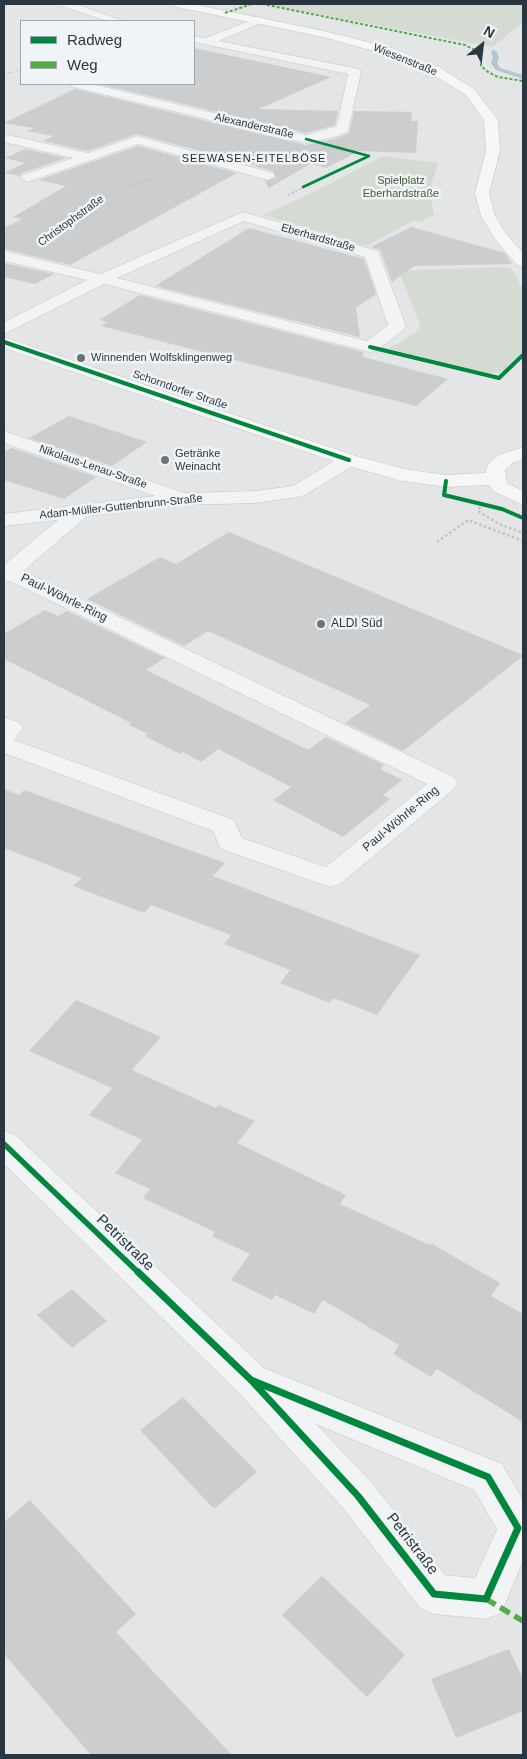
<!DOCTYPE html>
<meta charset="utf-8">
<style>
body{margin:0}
#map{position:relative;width:527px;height:1759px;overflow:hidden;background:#e3e5e7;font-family:Helvetica,sans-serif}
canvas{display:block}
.frame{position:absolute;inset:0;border:5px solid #2a3640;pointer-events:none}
.legend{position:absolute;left:20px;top:20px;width:175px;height:65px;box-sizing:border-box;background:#f0f4f6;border:1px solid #a1a8ad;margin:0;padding:6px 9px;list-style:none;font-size:15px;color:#2a3640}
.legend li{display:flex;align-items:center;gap:10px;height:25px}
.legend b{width:25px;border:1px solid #a1a8ad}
.north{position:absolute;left:457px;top:20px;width:50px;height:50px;-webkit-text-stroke:4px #f0f4f6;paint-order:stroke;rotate:29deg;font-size:14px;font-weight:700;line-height:20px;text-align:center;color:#2a3640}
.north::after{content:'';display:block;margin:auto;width:18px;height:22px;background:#2a3640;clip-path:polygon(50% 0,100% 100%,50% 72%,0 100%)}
</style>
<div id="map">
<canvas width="527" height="1759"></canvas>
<div class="frame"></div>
<ul class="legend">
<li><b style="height:6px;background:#00873e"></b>Radweg</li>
<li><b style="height:6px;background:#53ac46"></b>Weg</li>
</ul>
<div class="north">N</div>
</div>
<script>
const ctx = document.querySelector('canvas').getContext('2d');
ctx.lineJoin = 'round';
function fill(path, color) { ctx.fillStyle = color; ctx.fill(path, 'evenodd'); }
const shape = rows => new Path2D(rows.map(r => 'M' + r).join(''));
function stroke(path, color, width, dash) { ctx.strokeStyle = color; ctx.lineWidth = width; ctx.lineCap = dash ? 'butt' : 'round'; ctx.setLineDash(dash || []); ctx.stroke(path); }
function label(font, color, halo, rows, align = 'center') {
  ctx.font = font + ' Helvetica,sans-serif'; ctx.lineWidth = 5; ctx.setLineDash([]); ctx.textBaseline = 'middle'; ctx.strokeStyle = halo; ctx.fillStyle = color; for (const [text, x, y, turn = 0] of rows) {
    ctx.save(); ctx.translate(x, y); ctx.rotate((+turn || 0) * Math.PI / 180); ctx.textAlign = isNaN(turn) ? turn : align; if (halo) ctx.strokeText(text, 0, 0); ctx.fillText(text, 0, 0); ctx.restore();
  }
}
fill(shape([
 [262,4,523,4,523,23,492,47],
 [383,156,438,163,432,183,431,200,434,215,420,222,415,220,366,246,263,215,312,193],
 [510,267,523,289,523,356,506,372,486,373,389,349,419,330,420,325,399,271]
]), '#d5dbd3');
fill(shape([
 [494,50,497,52,499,58,497,63,500,68,523,75,523,79,496,70,491,63,493,58,491,52,494,50]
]), '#b2c7d1');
fill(shape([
 [194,48,331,77,259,109,338,111,335,125,306,133,99,84,194,84],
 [75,89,306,145,338,138,349,133,354,111,412,112,411,121,418,121,416,153,359,151,326,168,310,164,269,188,265,181,276,178,273,171,257,167,255,164,252,165,137,134,88,151,43,141,53,136,27,131,34,128,4,123],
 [138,146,237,173,70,265,4,249,4,228,22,219,13,217,66,186,39,180],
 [25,149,66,158,22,173,20,176,4,173,25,163,5,158],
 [411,227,505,253,512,264,414,266,392,282,380,250,371,247],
 [249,228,364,259,376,294,356,308,360,337,155,286],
 [4,263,54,274,35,284,4,277],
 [140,295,363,352,363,357,448,379,416,406,101,326,107,322,99,320],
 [69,416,147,442,112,466,29,438],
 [12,448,96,477,64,499,4,480,4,452],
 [229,532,523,655,523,656,403,751,345,723,370,705,208,631,184,646,87,599,160,557,176,564],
 [45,610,58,616,67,611,165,658,146,670,308,750,326,737,384,765,380,769,402,780,383,795,390,799,343,837,273,800,291,787,218,749,201,762,183,752,180,754,145,736,148,734,129,725,131,723,4,659,4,634],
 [4,789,19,795,24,790,225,863,213,876,420,955,377,1015,334,998,330,1003,280,983,290,970,224,944,231,935,151,905,144,913,73,886,82,878,4,848],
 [76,1000,161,1037,132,1070,216,1108,218,1105,255,1121,237,1143,346,1195,340,1204,430,1245,432,1244,500,1283,491,1296,523,1314,523,1422,437,1369,431,1377,393,1354,399,1345,323,1300,314,1314,275,1295,272,1300,231,1280,250,1254,212,1236,215,1232,143,1198,150,1189,115,1173,142,1140,89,1115,112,1088,29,1051],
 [72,1289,107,1321,72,1348,37,1315],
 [183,1397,257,1472,214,1509,140,1430],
 [30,1500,136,1614,116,1632,232,1755,91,1755,4,1654,4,1522],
 [322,1576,405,1655,367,1697,282,1615],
 [509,1649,523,1679,523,1711,456,1738,431,1679]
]), '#cbcdcf');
const street = shape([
 [60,4,75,4,124,21,107,21,61,6,60,4],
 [259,17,263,18,263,22,219,41,359,69,361,72,348,131,338,136,306,143,73,87,71,84,92,84,306,135,337,126,348,74,194,42,194,36,206,38,259,17],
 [4,134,88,153,137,136,273,173,275,176,268,180,138,144,28,182,21,178,23,175,73,158,4,142,4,134],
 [243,212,378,251,406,326,403,330,376,351,370,352,104,284,4,334,4,322,87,280,4,261,4,251,100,274,243,212],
 [244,221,365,257,388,325,367,341,117,278,244,221],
 [4,431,184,493,255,491,293,486,342,456,356,456,359,460,356,464,305,495,298,497,255,503,181,505,87,516,23,571,454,777,458,783,454,789,340,884,330,887,221,849,213,831,4,753,4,717,20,723,23,728,14,740,234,820,242,838,326,867,427,784,10,581,4,582,4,565,58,520,4,526,4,514,155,496,4,443,4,431],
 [4,1131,15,1135,264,1368,502,1464,523,1500,523,1561,501,1613,486,1619,434,1614,420,1608,344,1509,238,1392,4,1164,4,1131],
 [316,1424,474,1490,497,1529,475,1578,445,1575,372,1483,316,1424]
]);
const secondary = shape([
 [172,4,192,4,324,31,392,48,439,67,474,89,498,120,500,151,489,193,495,216,506,234,523,253,523,267,517,265,495,239,481,216,475,193,486,151,484,120,466,95,431,73,384,54,323,37,177,7,172,4],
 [4,337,356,456,404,469,446,475,485,473,488,464,499,455,523,447,523,459,513,463,505,470,507,483,523,491,523,505,493,491,489,485,446,487,402,481,342,464,4,348,4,337]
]);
stroke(street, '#c1c3c5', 1);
stroke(secondary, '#c1c3c5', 1);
stroke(shape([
 [4,74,21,70]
]), '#c1c4c6', 1, [2, 2]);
stroke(shape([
 [355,153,368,156],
 [288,195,369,156],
 [47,238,100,198,155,177]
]), '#c1c4c6', 2, [2, 2]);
stroke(shape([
 [480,507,478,511,499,524,523,533],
 [437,542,468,520,523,541]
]), '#c1c4c6', 2.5, [2.5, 2.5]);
fill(street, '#f1f3f4');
fill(secondary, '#f6f6f6');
stroke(shape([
 [262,4,465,45,481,53,481,66,488,72,498,77,523,81],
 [225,13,252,4]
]), '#53ac46', 2, [3, 2]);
stroke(shape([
 [486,1599,523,1621]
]), '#53ac46', 5.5, [11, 5.5]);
stroke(shape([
 [306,139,369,156],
 [303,187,369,156],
 [4,342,7,343]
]), '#00873e', 2.5);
stroke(shape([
 [4,342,349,460],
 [370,347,499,378,523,355],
 [446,481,444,495,502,509,523,518]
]), '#00873e', 4);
stroke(shape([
 [4,1144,140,1274]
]), '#00873e', 5.5);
stroke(shape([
 [138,1272,251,1380],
 [251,1380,488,1477,518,1528,486,1599,434,1594,358,1496,251,1380]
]), '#00873e', 7);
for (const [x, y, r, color] of [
 [81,358,5,"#6b737a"],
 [165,460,5,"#6b737a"],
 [321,624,5,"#6b737a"]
]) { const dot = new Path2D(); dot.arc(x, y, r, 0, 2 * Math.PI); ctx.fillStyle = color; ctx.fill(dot); stroke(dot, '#f0f4f6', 2); }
label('11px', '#2a3640', '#f0f4f6', [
 ["Wiesenstraße",405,60,22],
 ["Alexanderstraße",254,126,13],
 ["Christophstraße",71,221,-36],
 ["Eberhardstraße",318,238,16],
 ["Schorndorfer Straße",180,390,19],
 ["Nikolaus-Lenau-Straße",93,467,19],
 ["Adam-Müller-Guttenbrunn-Straße",121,507,-6]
]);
ctx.letterSpacing = '1px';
label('11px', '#1c2731', '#f0f4f6', [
 ["SEEWASEN-EITELBÖSE",254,159]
]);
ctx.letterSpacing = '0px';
label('11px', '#455b37', '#f0f4f6', [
 ["Spielplatz",401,181],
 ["Eberhardstraße",401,194]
]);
label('11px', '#2a3640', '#f0f4f6', [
 ["Winnenden Wolfsklingenweg",91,358],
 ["Getränke",175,454],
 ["Weinacht",175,467]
], 'left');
label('12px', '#2a3640', '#f0f4f6', [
 ["Paul-Wöhrle-Ring",64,598,26],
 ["Paul-Wöhrle-Ring",401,819,-40]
]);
label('12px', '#2a3640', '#f0f4f6', [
 ["ALDI Süd",331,624]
], 'left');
label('15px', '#2a3640', '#f0f4f6', [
 ["Petristraße",125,1243,44],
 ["Petristraße",412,1544,52]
]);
</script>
